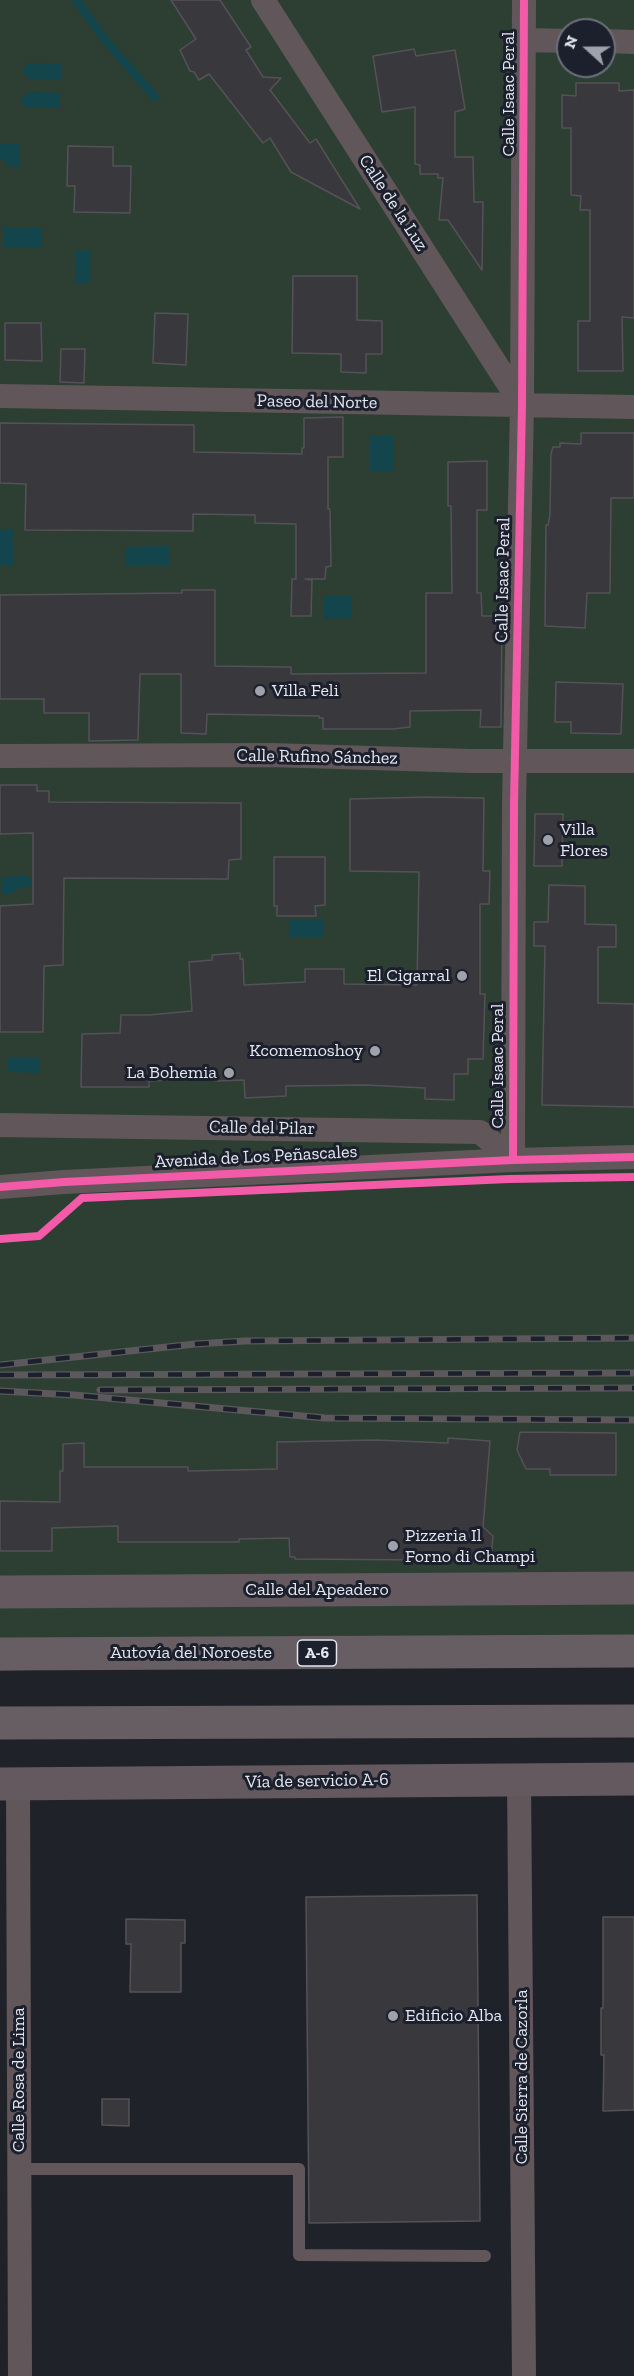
<!DOCTYPE html>
<meta charset="utf-8">
<style>
body{margin:0}
#map{position:relative;width:634px;height:2376px;overflow:hidden;background:#202229;font-family:"Zilla Slab",serif}
canvas{display:block}
.north{position:absolute;left:556px;top:18px;width:60px;height:60px;box-sizing:border-box;background:#1c202d;border:2px solid #6c707b;border-radius:50%;rotate:291deg;font-size:16px;font-weight:700;line-height:24px;text-align:center;color:#e4e7f0}
.north::after{content:'';display:block;margin:auto;width:21px;height:27px;background:#9fa2aa;clip-path:polygon(50% 0,100% 100%,50% 72%,0 100%)}
</style>
<div id="map">
<canvas width="634" height="2376"></canvas>
<div class="north">N</div>
</div>
<script>
const ctx = document.querySelector('canvas').getContext('2d');
ctx.lineJoin = 'round';
function fill(path, color) { ctx.fillStyle = color; ctx.fill(path, 'evenodd'); }
const shape = rows => new Path2D(rows.map(r => 'M' + r).join(''));
function stroke(path, color, width, dash) { ctx.strokeStyle = color; ctx.lineWidth = width; ctx.lineCap = dash ? 'butt' : 'round'; ctx.setLineDash(dash || []); ctx.stroke(path); }
function label(font, color, halo, rows, align = 'center') {
  ctx.font = font + ' "Zilla Slab",serif'; ctx.lineWidth = 6; ctx.setLineDash([]); ctx.textBaseline = 'middle'; ctx.strokeStyle = halo; ctx.fillStyle = color; for (const [text, x, y, turn = 0] of rows) {
    ctx.save(); ctx.translate(x, y); ctx.rotate((+turn || 0) * Math.PI / 180); ctx.textAlign = isNaN(turn) ? turn : align; if (halo) ctx.strokeText(text, 0, 0); ctx.fillText(text, 0, 0); ctx.restore();
  }
}
fill(shape([
 [0,0,634,0,634,1651,0,1671],
 [568,30,604,30,604,66,568,66]
]), '#2c3f32');
fill(shape([
 [28,63,61,64,61,79,28,79,28,77,22,71],
 [28,92,60,93,60,108,28,108,22,104,21,99],
 [0,144,19,144,19,167,7,166,5,159,0,159],
 [4,227,42,227,42,248,4,248],
 [76,250,91,251,90,283,75,283],
 [370,435,393,435,393,472,370,472],
 [0,529,13,529,14,566,0,566],
 [169,546,169,565,125,566,125,547],
 [323,595,351,595,351,618,323,619],
 [26,875,32,880,30,888,19,888,9,895,1,893,1,878],
 [289,919,323,919,323,937,289,937],
 [8,1058,40,1058,40,1073,8,1072]
]), '#13454c');
stroke(shape([
 [76,0,105,40,155,97]
]), '#13454c', 8);
const building = shape([
 [171,0,220,0,251,47,246,50,263,77,281,78,270,90,310,143,316,139,360,209,291,172,270,138,263,143,209,74,199,80,194,72,190,71,180,50,196,39,171,0],
 [414,49,416,56,455,50,465,109,455,112,455,157,473,157,474,202,483,202,482,270,448,220,439,220,443,178,438,178,438,174,420,174,420,165,415,164,415,107,382,112,373,56,414,49],
 [576,83,619,83,619,91,634,90,634,318,622,317,623,371,578,371,578,321,590,321,590,210,580,210,581,196,571,195,571,128,562,128,562,95,576,96,576,83],
 [68,146,113,147,113,166,131,166,130,213,74,212,75,186,67,186,68,146],
 [293,276,357,276,357,320,382,321,382,354,366,354,366,373,341,372,341,354,292,353,293,276],
 [155,313,188,314,186,365,153,363,155,313],
 [5,323,41,323,42,361,5,360,5,323],
 [61,349,85,349,84,383,60,382,61,349],
 [343,417,343,457,328,457,328,509,330,509,331,566,326,567,325,579,305,579,312,580,311,616,291,616,292,579,296,579,296,524,255,523,255,515,193,514,193,531,25,530,26,484,0,483,0,423,194,425,194,452,302,454,302,448,304,448,304,418,343,417],
 [581,433,634,433,634,498,611,498,610,593,587,593,585,628,545,626,546,525,548,525,550,515,551,454,553,447,560,447,560,443,581,444,581,433],
 [487,461,487,510,477,510,477,593,481,593,482,616,502,616,501,727,480,727,481,710,410,711,410,727,393,729,323,729,323,718,319,718,319,716,207,714,206,734,181,733,181,674,140,674,138,740,89,741,89,713,44,713,44,699,0,699,0,595,182,593,182,590,215,590,215,666,291,667,291,674,426,673,426,593,452,593,451,506,448,506,448,462,487,461],
 [556,682,623,684,621,734,571,733,571,722,555,722,556,682],
 [0,785,37,785,37,791,49,791,49,802,241,803,241,859,229,860,228,879,64,878,63,965,44,966,43,1032,0,1032,0,906,33,904,33,833,0,834,0,785],
 [428,797,484,798,483,871,490,871,489,904,480,904,480,994,485,994,483,1059,468,1059,468,1074,454,1074,454,1100,425,1099,425,1088,366,1085,286,1086,286,1096,245,1098,244,1080,215,1081,216,1078,149,1081,149,1087,81,1087,82,1034,120,1033,121,1015,149,1015,192,1011,189,962,212,960,212,955,240,953,240,959,243,959,244,985,305,982,305,969,344,969,344,984,417,985,419,872,350,871,350,799,428,797],
 [535,814,563,814,562,866,534,866,535,814],
 [274,857,325,857,325,905,315,906,316,916,277,916,277,906,274,906,274,857],
 [549,885,585,886,585,924,616,925,616,947,598,947,598,1003,634,1004,634,1107,542,1105,545,946,534,946,534,922,548,922,549,885],
 [520,1432,616,1433,616,1475,550,1475,550,1469,526,1469,517,1450,520,1432],
 [448,1438,490,1441,483,1527,493,1536,491,1559,424,1554,424,1560,295,1559,295,1557,290,1557,289,1538,239,1539,239,1542,118,1542,118,1526,52,1528,52,1551,0,1551,0,1501,60,1502,60,1471,63,1471,63,1444,84,1443,84,1467,188,1467,188,1471,277,1469,277,1442,376,1440,448,1443,448,1438],
 [477,1895,480,2221,309,2223,306,1897,477,1895],
 [603,1917,634,1917,634,2110,603,2111,604,2055,601,2055,601,2008,603,2008,603,1917],
 [126,1919,185,1920,185,1943,181,1943,181,1992,130,1992,131,1944,126,1944,126,1919],
 [102,2099,129,2099,129,2126,102,2125,102,2099]
]);
fill(building, '#39383c');
stroke(building, '#555257', 1.5);
stroke(shape([
 [19,2169,299,2169,299,2255,485,2256]
]), '#61575a', 12);
stroke(shape([
 [263,0,522,405],
 [525,40,568,41],
 [604,41,634,42],
 [0,396,634,407],
 [0,756,271,755,472,761,634,761],
 [0,1125,480,1132,513,1160],
 [513,1160,514,803,522,405,524,0],
 [0,1187,64,1182,513,1160,634,1157],
 [519,1779,524,2376],
 [18,1784,20,2376]
]), '#61575a', 24);
stroke(shape([
 [0,1592,634,1588],
 [0,1784,634,1779]
]), '#63595e', 33);
stroke(shape([
 [0,1654,634,1651],
 [0,1723,634,1721]
]), '#665e63', 33);
const rail = shape([
 [0,1365,195,1344,245,1341,634,1338],
 [0,1375,634,1373],
 [100,1390,634,1388],
 [0,1391,74,1395,325,1418,634,1420]
]);
stroke(rail, '#5c585c', 7);
stroke(rail, '#1c202d', 4.5, [14]);
stroke(shape([
 [513,1160,514,803,522,405,524,0],
 [0,1187,64,1182,513,1160,634,1157],
 [0,1239,39,1236,82,1198,509,1179,634,1177]
]), '#f35aa7', 8);
for (const [x, y, r, color] of [
 [260,691,6,"#9fa2aa"],
 [548,840,6,"#9fa2aa"],
 [462,976,6,"#9fa2aa"],
 [375,1051,6,"#9fa2aa"],
 [229,1073,6,"#9fa2aa"],
 [393,1546,6,"#9fa2aa"],
 [393,2016,6,"#9fa2aa"]
]) { const dot = new Path2D(); dot.arc(x, y, r, 0, 2 * Math.PI); ctx.fillStyle = color; ctx.fill(dot); stroke(dot, '#1c202d', 2); }
for (const [x, y, w] of [
 [317,1653,39]
]) { const box = new Path2D(); box.roundRect(x - w / 2, y - 13, w, 26, 4.5); ctx.fillStyle = '#1c202d'; ctx.fill(box); stroke(box, '#e4e7f0', 1.5); }
label('bold 16px', '#e4e7f0', null, [
 ["A-6",317,1653]
]);
label('18px', '#e4e7f0', '#1c202d', [
 ["Calle Isaac Peral",509,94,-90],
 ["Calle de la Luz",393,203,57],
 ["Paseo del Norte",317,402,1],
 ["Calle Isaac Peral",503,580,-89],
 ["Calle Rufino Sánchez",317,757,1],
 ["Calle Isaac Peral",498,1066,-90],
 ["Calle del Pilar",262,1128,1],
 ["Avenida de Los Peñascales",256,1157,-3],
 ["Calle del Apeadero",317,1590],
 ["Autovía del Noroeste",191,1653],
 ["Vía de servicio A-6",317,1781,-1],
 ["Calle Sierra de Cazorla",522,2077,-90],
 ["Calle Rosa de Lima",19,2080,-90]
]);
label('18px', '#e4e7f0', '#1c202d', [
 ["Villa Feli",272,691],
 ["Villa",560,830],
 ["Flores",560,851],
 ["El Cigarral",450,976,"right"],
 ["Kcomemoshoy",363,1051,"right"],
 ["La Bohemia",217,1073,"right"],
 ["Pizzeria Il",405,1536],
 ["Forno di Champi",405,1557],
 ["Edificio Alba",405,2016]
], 'left');
</script>
